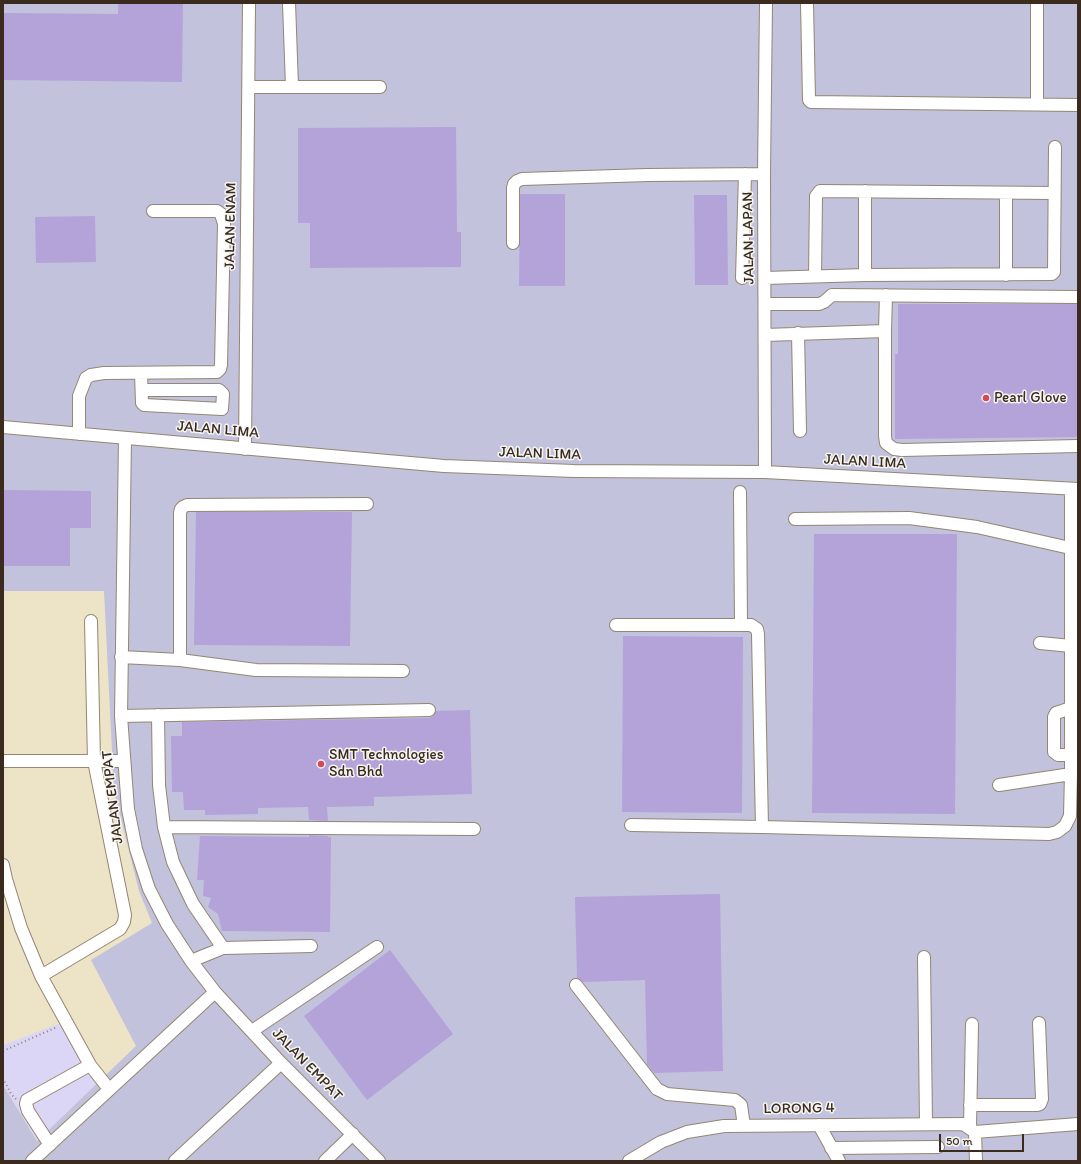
<!DOCTYPE html>
<style>
body{margin:0}
#map{position:relative;width:1081px;height:1164px;overflow:hidden;background:#ede3c7;font-family:Itim,sans-serif}
canvas{display:block}
.frame{position:absolute;inset:0;border:4px solid #3b2a1e;pointer-events:none}
.scale{position:absolute;left:939px;top:1134px;width:85px;height:18px;box-sizing:border-box;border:2px solid #3b2a1e;border-top:0;padding-left:5px;font-size:12px;line-height:14px;white-space:nowrap;color:#3b2a1e;-webkit-text-stroke:3px #f6f6f2;paint-order:stroke}
</style>
<div id="map">
<canvas width="1081" height="1164"></canvas>
<div class="frame"></div>
<div class="scale">50 m</div>
</div>
<script>
const ctx = document.querySelector('canvas').getContext('2d');
ctx.lineJoin = 'round';
function fill(path, color) { ctx.fillStyle = color; ctx.fill(path, 'evenodd'); }
const shape = rows => new Path2D(rows.map(r => 'M' + r).join(''));
function stroke(path, color, width, dash) { ctx.strokeStyle = color; ctx.lineWidth = width; ctx.lineCap = dash ? 'butt' : 'round'; ctx.setLineDash(dash || []); ctx.stroke(path); }
function label(font, color, halo, rows, align = 'center') {
  ctx.font = font + ' Itim,sans-serif'; ctx.lineWidth = 3; ctx.setLineDash([]); ctx.textBaseline = 'middle'; ctx.strokeStyle = halo; ctx.fillStyle = color; for (const [text, x, y, turn = 0] of rows) {
    ctx.save(); ctx.translate(x, y); ctx.rotate((+turn || 0) * Math.PI / 180); ctx.textAlign = isNaN(turn) ? turn : align; if (halo) ctx.strokeText(text, 0, 0); ctx.fillText(text, 0, 0); ctx.restore();
  }
}
fill(shape([
 [71,1019,105,1076,37,1141,3,1085,3,1045]
]), '#dcd6f6');
fill(shape([
 [3,3,1078,3,1078,1161,3,1161,3,1085,37,1141,136,1046,91,960,152,923,139,891,114,791,104,591,3,591]
]), '#c2c2dc');
fill(shape([
 [118,3,183,3,182,82,3,80,3,13,118,14],
 [456,127,457,232,461,232,461,267,310,268,310,223,298,223,298,128],
 [520,194,565,194,565,286,519,286],
 [694,195,727,195,728,285,695,285],
 [95,216,96,262,36,263,35,217],
 [898,304,1078,304,1078,437,895,439,895,354,898,354],
 [3,490,91,491,91,528,70,528,70,566,3,566],
 [196,512,352,512,350,646,194,645],
 [814,534,957,534,955,814,812,813],
 [623,636,743,637,742,813,622,812],
 [470,710,472,794,374,797,374,806,327,807,328,821,309,820,308,807,258,808,258,814,205,815,205,810,184,810,183,792,172,792,171,736,182,736,182,722,429,718,433,716,436,711],
 [309,835,328,836,328,837,331,837,330,932,222,931,218,914,208,907,211,898,203,896,204,880,197,880,200,836,309,837],
 [720,894,723,1071,654,1073,647,1064,645,980,583,982,577,978,575,897],
 [390,950,453,1034,367,1100,304,1016]
]), '#b4a3d8');
const minor = shape([
 [289,3,292,87],
 [807,3,809,100,811,102,1078,105],
 [1037,3,1037,104],
 [249,87,380,87],
 [865,191,865,275],
 [1006,193,1006,275],
 [513,243,513,188,514,184,517,181,522,179,648,175,764,174],
 [815,276,816,196,820,191,1054,193],
 [742,278,745,174],
 [765,278,865,275,1052,274,1054,272,1055,147],
 [765,304,819,304,824,302,832,295,1078,297],
 [885,331,886,295],
 [798,333,800,431],
 [765,335,885,331,885,436,886,443,894,449,902,450,1078,446],
 [141,373,142,403,144,405,222,409,223,394,219,390,142,390],
 [3,427,444,466,574,471,765,472,1078,489],
 [79,434,79,396,86,378,91,375,104,373,217,372,220,369,221,365,224,224,221,214,217,211,153,211],
 [125,438,121,716,128,809,136,849,149,889,167,924,191,961,215,992,281,1063,379,1161],
 [245,449,249,3],
 [765,472,764,174,766,3],
 [740,492,741,625],
 [795,519,909,518,977,527,1070,548],
 [616,625,751,625,757,629,758,634,762,827],
 [1040,643,1071,646],
 [121,657,180,660,256,670,403,671],
 [180,660,180,513,181,509,183,507,187,505,367,504],
 [1071,708,1056,713,1054,717,1054,752,1058,755,1071,755],
 [158,715,159,785,164,827,173,862,193,904,223,948],
 [121,716,429,710],
 [3,761,124,761],
 [999,785,1071,774],
 [631,825,762,827,1049,834,1057,832,1065,826,1070,816,1071,774,1071,489],
 [164,827,474,829],
 [3,865,6,879,21,928,41,976,90,1065,109,1089],
 [924,957,926,1124],
 [191,961,223,948,311,946],
 [41,976,120,929,124,922,125,915,94,761,91,621],
 [576,985,657,1089,667,1094,735,1100,741,1105,744,1126],
 [252,1031,377,947],
 [970,1105,1037,1105,1040,1104,1042,1099,1039,1023],
 [819,1125,839,1161],
 [970,1127,972,1024],
 [975,1132,976,1161],
 [50,1145,28,1111,26,1104,27,1100,90,1065],
 [831,1148,938,1147],
 [32,1161,215,992],
 [175,1161,281,1063],
 [325,1161,353,1134],
 [629,1161,661,1142,687,1132,724,1126,963,1124,975,1132,1078,1124]
]);
stroke(minor, '#948672', 14);
stroke(shape([
 [3,1051,57,1027],
 [3,1078,11,1094,16,1099]
]), '#948672', 2, [1, 3]);
stroke(minor, '#fff', 12);
for (const [x, y, r, color] of [
 [986,398,4,"#d1495b"],
 [321,764,4,"#d1495b"]
]) { const dot = new Path2D(); dot.arc(x, y, r, 0, 2 * Math.PI); ctx.fillStyle = color; ctx.fill(dot); stroke(dot, '#f6f6f2', 1.5); }
label('15px', '#3b2a1e', '#f6f6f2', [
 ["JALAN ENAM",231,226,-89],
 ["JALAN LAPAN",749,238,-91],
 ["JALAN LIMA",218,430,5],
 ["JALAN LIMA",540,454,2],
 ["JALAN LIMA",865,462,3],
 ["JALAN EMPAT",113,797,-97],
 ["JALAN EMPAT",307,1065,46],
 ["LORONG 4",799,1109,-1]
]);
label('15px', '#3b2a1e', '#f6f6f2', [
 ["Pearl Glove",994,398],
 ["SMT Technologies",329,755],
 ["Sdn Bhd",329,772]
], 'left');
</script>
